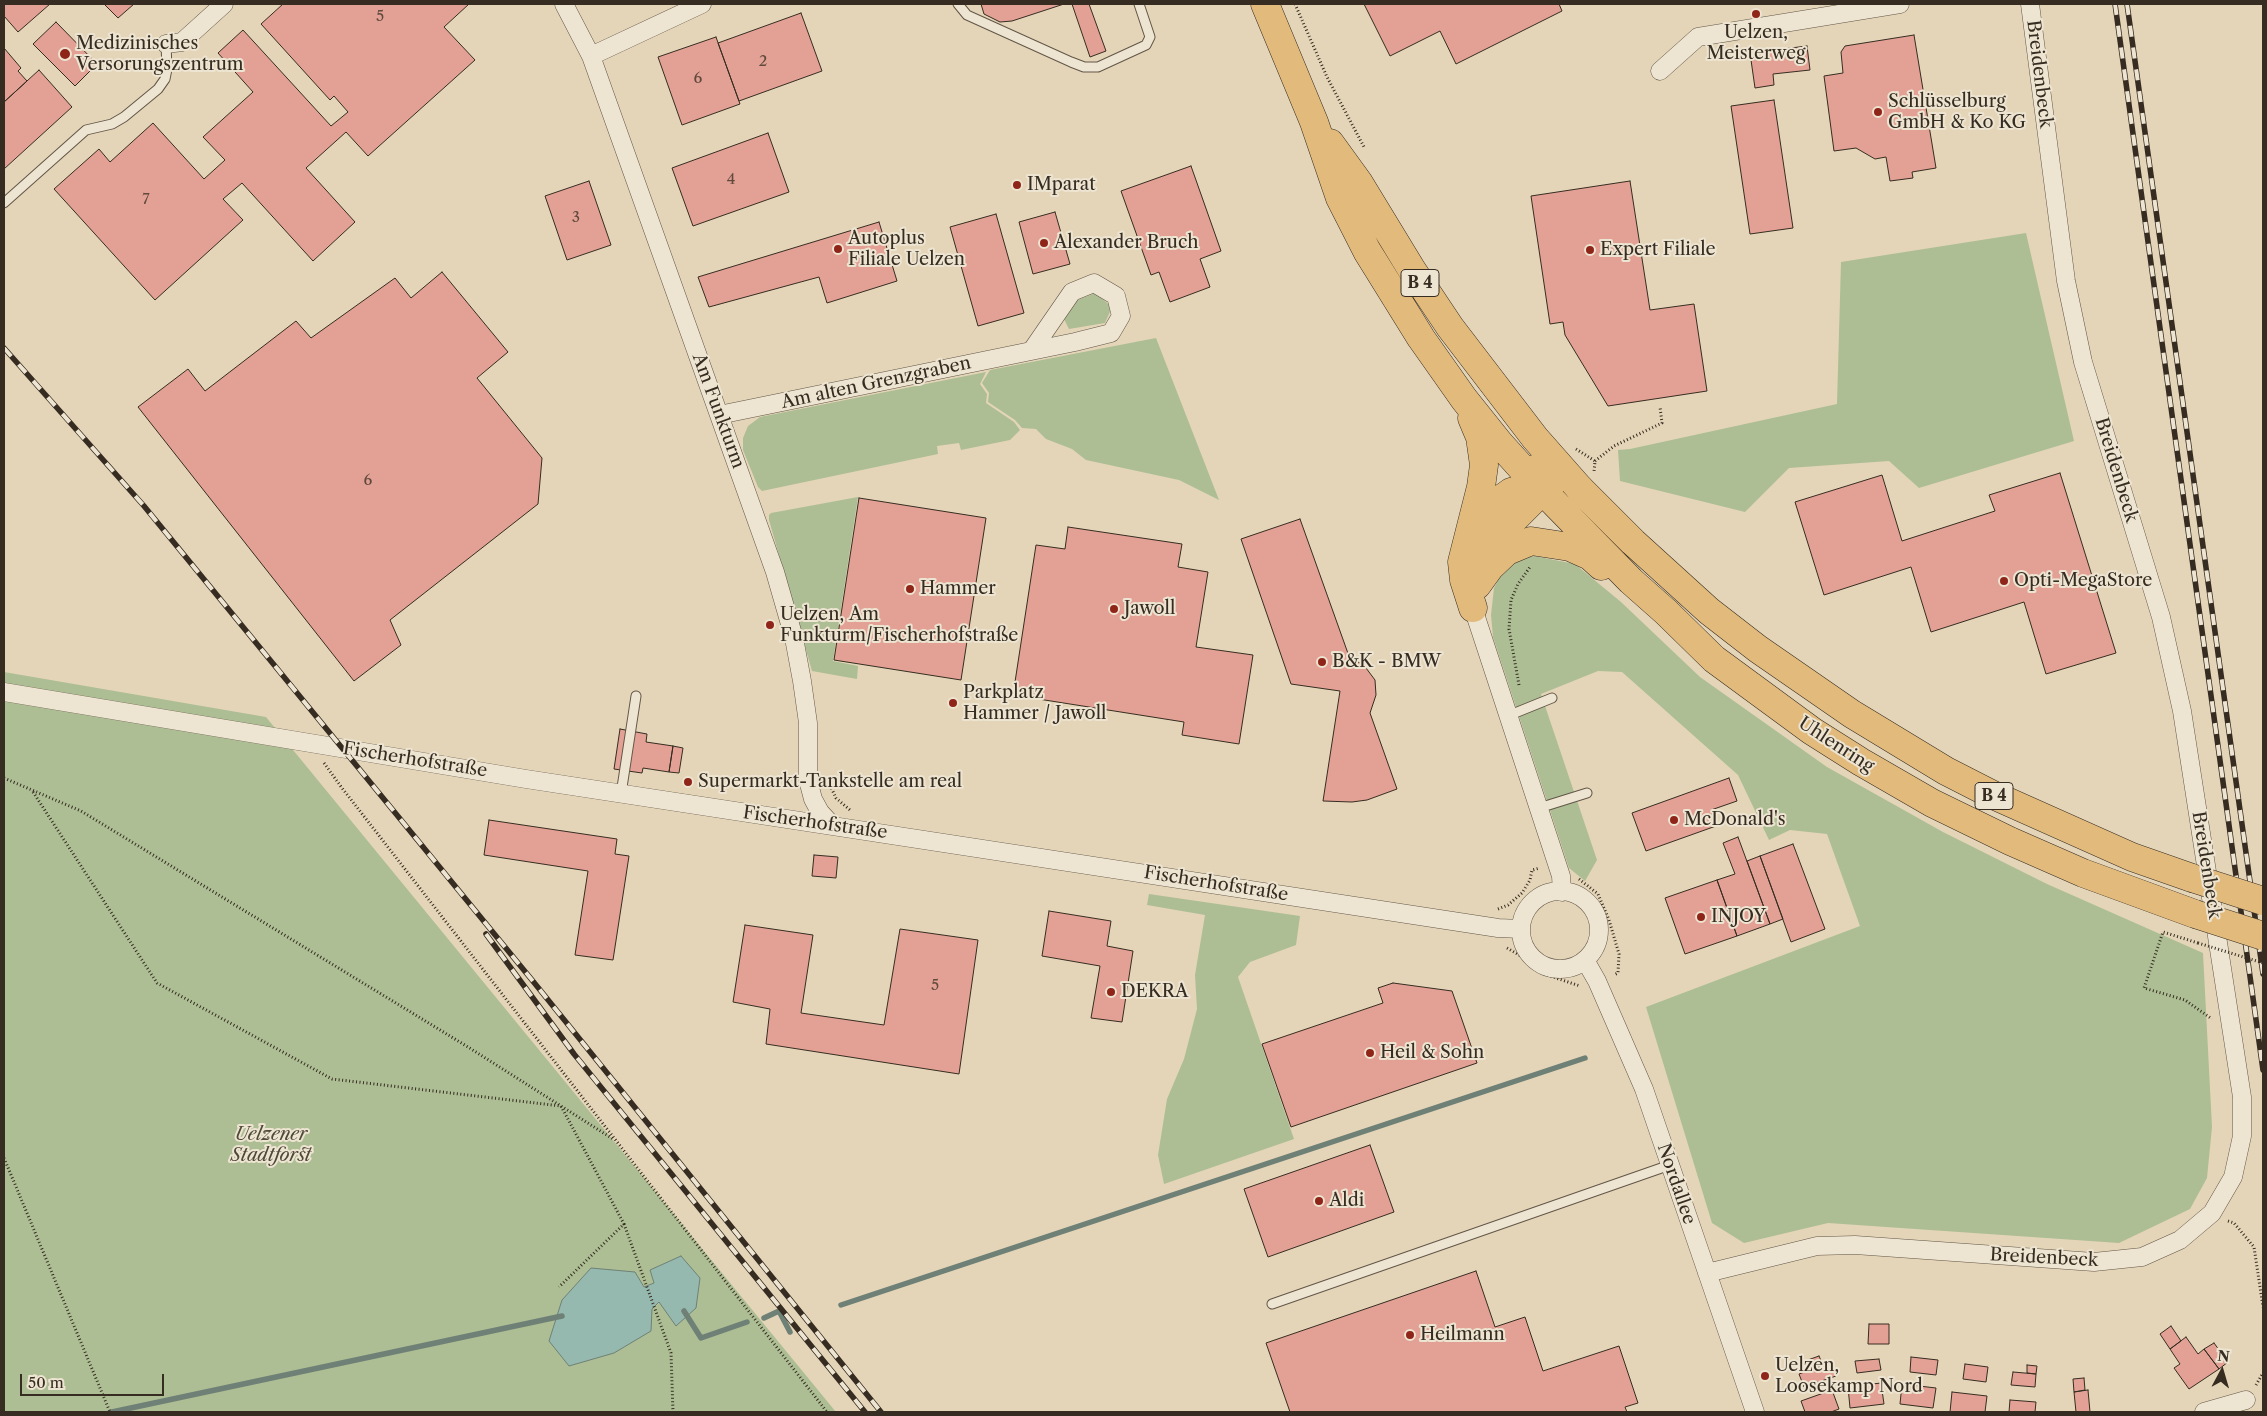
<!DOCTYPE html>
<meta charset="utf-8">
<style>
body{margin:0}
#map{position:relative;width:2267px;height:1416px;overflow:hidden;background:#e4d5b8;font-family:"Libre Caslon Text",serif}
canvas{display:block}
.frame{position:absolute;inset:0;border:5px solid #362c21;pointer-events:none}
.north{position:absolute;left:2197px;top:1346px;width:50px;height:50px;-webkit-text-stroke:4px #ede4d1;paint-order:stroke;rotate:6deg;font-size:14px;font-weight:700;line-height:20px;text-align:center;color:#362c21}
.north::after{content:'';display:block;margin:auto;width:18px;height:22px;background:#362c21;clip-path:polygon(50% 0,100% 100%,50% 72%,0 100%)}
.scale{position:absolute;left:20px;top:1374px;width:144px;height:22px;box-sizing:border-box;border:2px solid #362c21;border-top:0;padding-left:6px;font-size:15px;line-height:18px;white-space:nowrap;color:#362c21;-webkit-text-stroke:4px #ede4d1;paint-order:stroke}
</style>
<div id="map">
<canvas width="2267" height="1416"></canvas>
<div class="frame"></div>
<div class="north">N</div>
<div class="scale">50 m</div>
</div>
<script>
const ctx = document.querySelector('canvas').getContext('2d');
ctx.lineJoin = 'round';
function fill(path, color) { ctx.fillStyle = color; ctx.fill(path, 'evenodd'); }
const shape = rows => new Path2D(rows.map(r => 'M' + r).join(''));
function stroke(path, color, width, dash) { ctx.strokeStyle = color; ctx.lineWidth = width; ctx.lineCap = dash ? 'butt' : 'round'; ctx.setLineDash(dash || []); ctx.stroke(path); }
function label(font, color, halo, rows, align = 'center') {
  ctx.font = font + ' "Libre Caslon Text",serif'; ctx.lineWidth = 4; ctx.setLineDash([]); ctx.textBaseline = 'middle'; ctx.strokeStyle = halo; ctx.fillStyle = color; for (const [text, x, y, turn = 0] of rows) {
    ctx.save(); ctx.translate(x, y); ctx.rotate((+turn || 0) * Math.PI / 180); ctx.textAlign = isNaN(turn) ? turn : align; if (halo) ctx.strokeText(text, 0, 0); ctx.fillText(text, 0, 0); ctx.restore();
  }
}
fill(shape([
 [2026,233,2074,441,1919,488,1889,461,1789,468,1745,512,1620,481,1618,450,1630,449,1837,404,1841,262],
 [1095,293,1112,307,1105,323,1069,329,1064,319,1073,302],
 [1156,338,1219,500,1179,480,1086,460,1072,449,1046,439,1036,429,1022,428,1015,420,988,402,989,393,982,383,990,370],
 [986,372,980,384,987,394,986,403,1014,422,1020,430,1010,440,961,450,959,443,937,446,938,454,762,491,758,487,743,450,743,438,748,426,760,417],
 [858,497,833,661,858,666,857,679,812,671,769,520,769,515,771,513],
 [1534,556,1575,564,1621,602,1700,677,1827,767,1943,832,2047,884,2203,953,2212,1127,2207,1178,2190,1209,2119,1243,1828,1223,1744,1243,1712,1223,1646,1007,1860,926,1827,834,1790,830,1769,840,1738,775,1622,672,1598,671,1541,694,1597,860,1585,881,1569,868,1493,637,1491,615,1494,588,1503,571,1517,560],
 [4,672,266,717,836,1412,4,1412],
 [635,1272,644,1287,654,1283,660,1302,652,1309],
 [1149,894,1300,916,1296,945,1250,962,1238,977,1294,1139,1164,1184,1158,1155,1167,1099,1184,1059,1197,1009,1195,975,1205,915,1147,905]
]), '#adbe94');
const water = shape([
 [681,1256,700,1278,696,1308,676,1326,659,1302,652,1309,651,1331,614,1353,569,1366,549,1341,562,1300,591,1268,635,1272,644,1287,654,1283,650,1270,681,1256]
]);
fill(water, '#95b9ae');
stroke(water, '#6f8176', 1);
stroke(shape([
 [841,1305,1585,1058],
 [684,1311,701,1338,747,1322],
 [764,1318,779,1311,790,1332],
 [112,1412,562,1316]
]), '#6f8176', 5.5);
const building = shape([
 [4,4,50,4,18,32,4,16,4,4],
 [104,4,134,4,118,18,104,4],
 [283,4,469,4,444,27,475,60,368,156,346,132,306,168,355,222,313,261,242,183,223,199,243,220,155,300,54,189,99,149,110,162,153,123,204,179,225,160,203,137,253,92,218,53,243,30,331,126,348,112,334,96,330,100,261,24,283,4],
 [981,4,1064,4,1012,21,1000,22,984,14,981,4],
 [1072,4,1089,4,1106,51,1090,57,1072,4],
 [1364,4,1559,4,1562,11,1456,64,1440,31,1390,56,1364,4],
 [801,13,822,71,739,101,718,43,801,13],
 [56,22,97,64,75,86,33,44,56,22],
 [1914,35,1936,168,1912,172,1913,178,1890,181,1886,157,1875,159,1856,148,1834,151,1824,76,1843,73,1841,52,1845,46,1914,35],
 [716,37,740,104,682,125,658,57,716,37],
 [1807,46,1810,70,1773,74,1774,85,1755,88,1750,53,1807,46],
 [4,48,21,68,18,71,27,81,4,102,4,48],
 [39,70,72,107,4,169,4,102,39,70],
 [1774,100,1793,228,1750,234,1731,106,1774,100],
 [768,133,789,192,693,226,672,168,768,133],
 [1191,166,1221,251,1200,259,1210,287,1170,302,1159,272,1151,275,1121,191,1191,166],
 [589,181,611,245,567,260,545,196,589,181],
 [1630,181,1650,310,1694,304,1707,391,1608,406,1565,335,1563,322,1550,324,1531,196,1630,181],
 [1055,212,1070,264,1033,274,1019,222,1055,212],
 [996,214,1024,313,978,326,950,227,996,214],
 [879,222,897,281,827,303,819,277,709,307,698,277,879,222],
 [442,272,508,352,477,378,542,458,538,504,390,620,401,645,354,681,138,407,188,369,205,391,296,321,311,338,395,278,411,298,442,272],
 [2060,473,2116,653,2046,674,2024,602,1931,632,1911,567,1824,595,1795,502,1882,475,1902,541,1995,511,1989,495,2060,473],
 [859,498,986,518,961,680,834,660,859,498],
 [1300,519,1350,659,1363,664,1375,680,1376,695,1370,713,1397,789,1367,800,1352,802,1323,801,1340,691,1291,684,1241,539,1300,519],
 [1068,527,1182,544,1178,567,1208,572,1196,647,1253,655,1239,744,1182,735,1184,722,1013,695,1036,545,1065,549,1068,527],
 [620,729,647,734,646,742,673,746,669,772,643,768,642,773,614,769,620,729],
 [673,746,683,748,679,773,669,772,673,746],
 [1729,778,1737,801,1711,810,1716,826,1646,851,1632,813,1729,778],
 [489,820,617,839,615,854,629,856,613,960,575,955,588,871,484,855,489,820],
 [1738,837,1770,924,1737,936,1717,880,1735,874,1723,843,1738,837],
 [1793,844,1825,929,1791,942,1760,856,1793,844],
 [814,855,838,857,836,878,812,876,814,855],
 [1760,856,1783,919,1770,924,1747,861,1760,856],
 [1717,880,1737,936,1685,954,1665,898,1717,880],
 [1049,911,1111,921,1107,946,1133,951,1122,1022,1091,1018,1100,966,1042,956,1049,911],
 [745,925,813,935,801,1013,884,1025,900,929,978,940,959,1074,766,1044,770,1009,733,1002,745,925],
 [1393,983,1452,991,1477,1063,1291,1127,1262,1044,1383,1003,1378,988,1393,983],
 [1370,1145,1394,1212,1268,1257,1244,1189,1370,1145],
 [1476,1271,1495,1327,1525,1317,1543,1371,1619,1346,1638,1403,1625,1407,1627,1412,1290,1412,1266,1343,1476,1271],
 [1869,1324,1889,1324,1889,1344,1868,1344,1869,1324],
 [2171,1326,2181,1341,2170,1349,2160,1334,2171,1326],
 [2186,1337,2198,1354,2204,1349,2219,1369,2189,1389,2174,1368,2180,1364,2170,1349,2186,1337],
 [2214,1343,2228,1362,2219,1369,2204,1349,2214,1343],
 [1819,1356,1823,1365,1808,1371,1805,1361,1819,1356],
 [1911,1357,1938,1360,1936,1375,1910,1372,1911,1357],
 [1879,1359,1881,1370,1857,1373,1855,1361,1879,1359],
 [1832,1362,1836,1376,1804,1387,1799,1374,1832,1362],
 [1965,1364,1988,1367,1986,1382,1963,1379,1965,1364],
 [2027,1365,2037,1366,2036,1374,2027,1373,2027,1365],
 [2013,1372,2036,1374,2035,1387,2011,1385,2013,1372],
 [2084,1378,2085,1390,2074,1392,2073,1379,2084,1378],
 [1881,1383,1884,1404,1850,1408,1848,1387,1881,1383],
 [1902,1384,1936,1388,1933,1408,1900,1404,1902,1384],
 [1832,1390,1839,1409,1831,1412,1805,1412,1801,1401,1832,1390],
 [2088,1390,2090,1412,2076,1412,2074,1392,2088,1390],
 [1952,1392,1987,1396,1985,1412,1950,1412,1952,1392],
 [2010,1400,2036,1402,2035,1412,2009,1412,2010,1400]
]);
fill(building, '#e2a194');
stroke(building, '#362c21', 1);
const service = shape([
 [958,4,967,15,1071,62,1084,67,1098,67,1146,45,1150,37,1139,4],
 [4,203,86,130,112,124,124,117,158,89,165,79,167,69,166,44],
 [1510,715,1552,698],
 [621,794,636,696],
 [1539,808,1587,793],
 [1272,1304,1670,1165]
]);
const minor = shape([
 [564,4,591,56,775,572,794,638,802,681,808,723,808,780,813,799,820,812,832,825],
 [166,44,182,42,224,4],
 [591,56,702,4],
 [1660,71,1698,37,1900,4],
 [719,415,1075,342,1111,333,1121,316,1116,296,1094,283,1072,292,1032,350],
 [1473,608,1561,876,1562,892],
 [4,692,526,779,1498,928,1521,929],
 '1521 930a39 39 0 1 1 78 0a39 39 0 1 1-78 0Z',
 [1585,960,1597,981,1644,1089,1755,1412],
 [1707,1273,1817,1246,1855,1245,2094,1262,2142,1257,2180,1240,2212,1213,2233,1177,2242,1136,2242,1097,2182,711,2161,617,2083,362,2066,281,2030,4],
 [2204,1412,2246,1400]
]);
const primary = shape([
 [1265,4,1314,122,1340,198,1367,251,1421,338,1464,399,1500,444,1537,485],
 [1330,143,1359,183,1412,270,1450,327,1535,438,1580,489],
 [1472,418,1480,437,1484,465,1481,487,1462,562,1464,580,1473,608],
 [1472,526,1490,507,1511,492,1523,488,1551,484],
 [1477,584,1484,560,1496,537,1531,502,1537,485,1539,467]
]);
const trunk = shape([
 [1537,485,1631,581,1666,612,1714,659,1812,731,1861,762,1932,803,2010,841,2083,873,2195,914],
 [1580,489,1633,542,1709,611,1758,649,1852,714,1946,771,1993,795,2132,857,2192,878],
 [1477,585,1490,567,1507,551,1531,541,1570,547,1590,556,1601,566]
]);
stroke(service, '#625647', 11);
stroke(minor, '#625647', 19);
stroke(primary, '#362c21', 29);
stroke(trunk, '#362c21', 29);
stroke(shape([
 [1295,4,1327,77,1364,147],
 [1576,449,1595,461,1594,472],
 [1595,461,1614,446,1662,423,1660,407],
 [1519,685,1509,629,1511,600,1518,584,1530,567],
 [324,763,342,788,827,1412],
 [4,778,81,811,468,1047,613,1139],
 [830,785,836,798,850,810],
 [33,792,157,983,332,1079,561,1106,624,1224,559,1287],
 [1579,879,1598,894,1609,920,1619,954,1618,973,1614,975],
 [1498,909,1508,905,1522,893,1530,880,1532,870,1540,868],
 [2198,943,2163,932,2144,988,2185,1000,2212,1019],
 [1507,948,1526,959,1544,974,1580,986],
 [4,1158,110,1412],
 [2228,1221,2234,1223,2254,1247,2263,1307],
 [624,1224,671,1353,673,1412],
 [2256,1385,2263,1373]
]), '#362c21', 3, [1, 2.5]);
stroke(service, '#ede4d1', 9);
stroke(minor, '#ede4d1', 18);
stroke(primary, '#e2ba7c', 28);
stroke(trunk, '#e2ba7c', 28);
const rail = shape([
 [2115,4,2263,1070],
 [2127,4,2263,974],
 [4,348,144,506,532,980,881,1412],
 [486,934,574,1054,865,1412]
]);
stroke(rail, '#362c21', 5.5);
stroke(rail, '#ede4d1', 4, [11]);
const trunkBridge = shape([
 [2192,878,2263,901],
 [2195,914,2263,936]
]);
stroke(trunkBridge, '#362c21', 29, []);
stroke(shape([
 [2198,943,2263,963]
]), '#362c21', 3, [1, 2.5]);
stroke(trunkBridge, '#e2ba7c', 28);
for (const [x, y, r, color] of [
 [1756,14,5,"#8f2418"],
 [65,54,6,"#8f2418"],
 [1878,112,5,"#8f2418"],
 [1017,185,5,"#8f2418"],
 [1044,243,5,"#8f2418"],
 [838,249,5,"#8f2418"],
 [1590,250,5,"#8f2418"],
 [2004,581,5,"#8f2418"],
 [910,589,5,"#8f2418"],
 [1114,609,5,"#8f2418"],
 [770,625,5,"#8f2418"],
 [1322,662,5,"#8f2418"],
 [953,703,5,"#8f2418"],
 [688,782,5,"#8f2418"],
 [1674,820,5,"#8f2418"],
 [1701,917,5,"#8f2418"],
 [1111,992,5,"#8f2418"],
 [1370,1053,5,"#8f2418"],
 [1319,1201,5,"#8f2418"],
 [1410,1335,5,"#8f2418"],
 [1765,1376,5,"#8f2418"]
]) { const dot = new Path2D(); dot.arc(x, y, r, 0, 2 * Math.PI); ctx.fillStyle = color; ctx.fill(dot); stroke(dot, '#ede4d1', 2); }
label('15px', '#61493e', null, [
 ["5",380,17],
 ["2",763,62],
 ["6",698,79],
 ["4",731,180],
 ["7",146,200],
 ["3",576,218],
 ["6",368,481],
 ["5",935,986]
]);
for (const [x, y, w] of [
 [1420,283,38],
 [1994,796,38]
]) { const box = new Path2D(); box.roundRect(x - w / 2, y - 13.5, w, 27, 4); ctx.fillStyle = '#ede4d1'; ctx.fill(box); stroke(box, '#362c21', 1); }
label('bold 16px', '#362c21', null, [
 ["B 4",1420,283],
 ["B 4",1994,796]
]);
label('18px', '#362c21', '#ede4d1', [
 ["Uelzen,",1756,33,"center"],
 ["Meisterweg",1756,54,"center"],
 ["Medizinisches",76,44],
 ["Versorungszentrum",76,65],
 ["Schlüsselburg",1888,102],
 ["GmbH & Ko KG",1888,123],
 ["IMparat",1027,185],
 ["Autoplus",848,239],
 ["Filiale Uelzen",848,260],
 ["Alexander Bruch",1054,243],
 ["Expert Filiale",1600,250],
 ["Opti-MegaStore",2014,581],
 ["Hammer",920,589],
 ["Jawoll",1124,609],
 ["Uelzen, Am",780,615],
 ["Funkturm/Fischerhofstraße",780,636],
 ["B&K - BMW",1332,662],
 ["Parkplatz",963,693],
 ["Hammer / Jawoll",963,714],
 ["Supermarkt-Tankstelle am real",698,782],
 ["McDonald's",1684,820],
 ["INJOY",1711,917],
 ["DEKRA",1121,992],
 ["Heil & Sohn",1380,1053],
 ["Aldi",1329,1201],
 ["Heilmann",1420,1335],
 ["Uelzen,",1775,1366],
 ["Loosekamp Nord",1775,1387]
], 'left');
label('18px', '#362c21', '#ede4d1', [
 ["Breidenbeck",2039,74,83],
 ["Am alten Grenzgraben",876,383,-12],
 ["Am Funkturm",718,411,70],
 ["Breidenbeck",2116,470,73],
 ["Uhlenring",1836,745,33],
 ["Fischerhofstraße",415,760,9],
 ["Fischerhofstraße",815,823,8],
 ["Breidenbeck",2206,865,81],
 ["Fischerhofstraße",1216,884,9],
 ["Nordallee",1676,1184,71],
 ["Breidenbeck",2044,1258,3]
]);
label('italic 18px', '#4e4938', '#ede4d1', [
 ["Uelzener",271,1135],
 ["Stadtforst",271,1156]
]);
</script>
